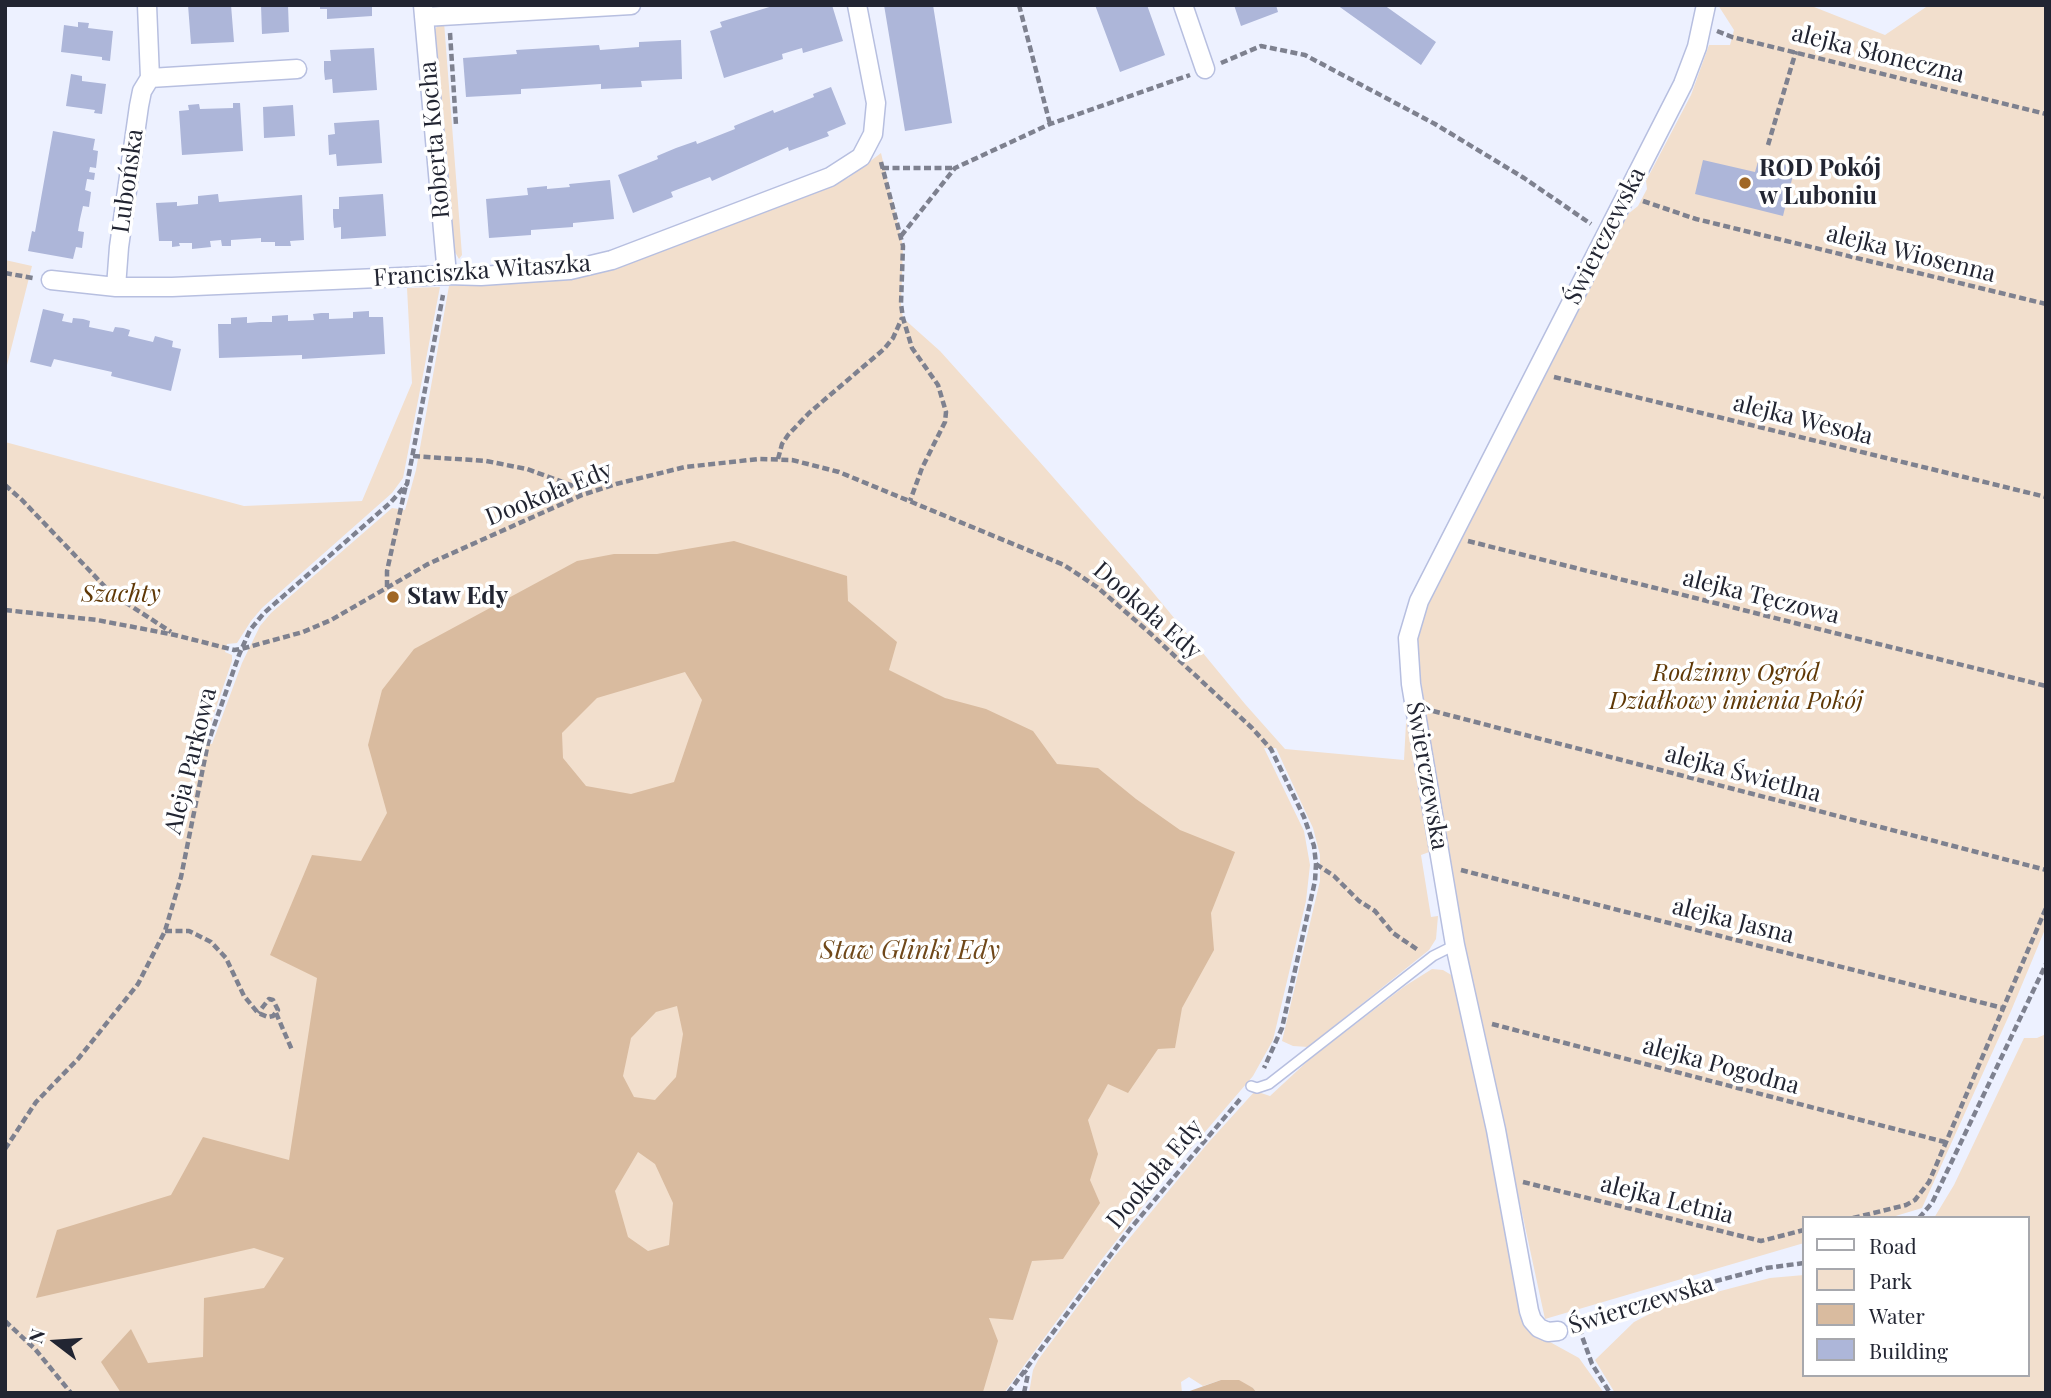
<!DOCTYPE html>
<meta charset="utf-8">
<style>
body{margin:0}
#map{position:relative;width:2051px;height:1398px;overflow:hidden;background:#edf1ff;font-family:"Playfair Display",serif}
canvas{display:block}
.frame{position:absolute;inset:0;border:7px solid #222532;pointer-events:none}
.legend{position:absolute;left:1802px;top:1216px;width:228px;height:161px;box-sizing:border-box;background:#fff;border:2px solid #a7a8ad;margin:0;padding:9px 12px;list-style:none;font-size:21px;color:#222532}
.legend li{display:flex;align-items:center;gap:14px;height:35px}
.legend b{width:35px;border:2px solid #a7a8ad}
.north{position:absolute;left:21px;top:1307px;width:70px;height:70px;-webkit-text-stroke:5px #fff;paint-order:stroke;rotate:287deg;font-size:19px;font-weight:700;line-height:28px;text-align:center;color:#222532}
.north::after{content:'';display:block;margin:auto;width:24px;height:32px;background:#222532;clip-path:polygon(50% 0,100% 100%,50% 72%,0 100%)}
</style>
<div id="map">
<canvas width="2051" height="1398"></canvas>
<div class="frame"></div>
<ul class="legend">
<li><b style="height:9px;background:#fff"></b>Road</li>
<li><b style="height:19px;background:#f2dfcd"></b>Park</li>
<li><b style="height:19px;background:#d9bb9f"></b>Water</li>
<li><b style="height:19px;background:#adb6d9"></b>Building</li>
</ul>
<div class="north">N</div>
</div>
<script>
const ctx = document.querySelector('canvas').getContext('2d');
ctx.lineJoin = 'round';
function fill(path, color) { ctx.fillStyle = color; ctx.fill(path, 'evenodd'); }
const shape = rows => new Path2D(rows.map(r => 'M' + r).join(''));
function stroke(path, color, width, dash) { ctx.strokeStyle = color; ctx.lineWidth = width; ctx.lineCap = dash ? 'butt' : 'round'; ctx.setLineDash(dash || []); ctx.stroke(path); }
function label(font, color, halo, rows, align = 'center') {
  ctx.font = font + ' "Playfair Display",serif'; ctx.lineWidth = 7; ctx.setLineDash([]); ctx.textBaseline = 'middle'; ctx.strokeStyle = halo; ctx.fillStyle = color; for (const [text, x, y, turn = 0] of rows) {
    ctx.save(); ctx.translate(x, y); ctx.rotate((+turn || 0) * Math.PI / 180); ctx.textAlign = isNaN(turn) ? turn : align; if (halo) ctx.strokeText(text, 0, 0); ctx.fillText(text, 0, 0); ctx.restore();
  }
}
fill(shape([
 [1718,5,1809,5,1885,35,1929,5,2046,5,2046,927,2011,1011,1922,1208,1889,1218,1804,1218,1804,1243,1545,1319,1463,940,1430,746,1415,637,1424,613,1628,214,1638,206,1647,189,1646,181,1691,95,1709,45,1730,45,1734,30],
 [444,22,462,255,459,259,452,247,434,31,438,25],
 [881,153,903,246,901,304,903,318,940,351,1038,460,1137,573,1245,704,1285,749,1404,760,1407,705,1432,851,1421,855,1431,917,1438,916,1436,939,1429,950,1308,1047,1293,1046,1282,1041,1320,881,1320,855,1313,828,1276,748,1264,748,1304,831,1310,865,1306,901,1273,1040,1253,1076,1162,1182,1102,1259,1004,1393,5,1393,5,442,244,506,362,501,412,383,407,288,440,287,403,478,392,493,262,608,251,621,237,643,227,644,225,652,232,655,232,661,204,743,212,744,242,663,260,626,271,613,392,508,405,510,416,470,449,286,531,279,848,178],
 [5,260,32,266,5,373],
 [1432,969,1443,970,1453,976,1539,1336,1579,1358,1604,1393,1257,1393,1253,1388,1221,1380,1203,1386,1189,1377,1181,1382,1182,1393,1029,1393,1033,1370,1038,1360,1114,1257,1208,1143,1255,1091,1270,1096,1311,1058,1405,986],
 [2046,1034,2046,1393,1615,1393,1595,1360,1634,1322,1667,1305,1770,1278,1804,1275,1804,1375,2028,1375,2028,1218,1934,1218,1954,1185,2024,1038,2037,1038]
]), '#f2dfcd');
fill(shape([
 [734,541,847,576,848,601,897,642,889,670,945,698,986,709,1033,731,1057,764,1098,768,1136,799,1180,830,1235,852,1211,913,1214,950,1182,1008,1175,1048,1158,1049,1128,1093,1108,1084,1088,1120,1098,1154,1090,1180,1100,1203,1063,1259,1032,1261,1013,1320,989,1318,998,1341,983,1392,121,1393,101,1362,131,1329,148,1363,203,1357,204,1298,264,1288,284,1258,254,1248,36,1298,57,1230,171,1195,203,1137,289,1160,317,978,270,955,312,855,361,861,387,813,368,745,382,690,414,649,577,561,614,554,657,554],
 [685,672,702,700,674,782,631,794,586,786,563,758,562,733,597,698],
 [677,1006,683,1034,676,1077,655,1100,634,1097,623,1076,631,1038,656,1012],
 [638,1152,655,1164,673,1203,669,1245,648,1251,628,1237,615,1191],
 [1221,1380,1239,1380,1253,1388,1257,1393,1184,1393]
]), '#d9bb9f');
fill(shape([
 [188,5,231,5,234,42,191,44],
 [261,5,288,5,289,32,262,34],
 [320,5,372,5,372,16,327,19,327,9,320,9],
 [776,5,832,5,843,41,803,53,802,48,782,54,783,59,724,78,710,31,722,27,720,22],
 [884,5,933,5,952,123,905,131],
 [1095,5,1147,5,1165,55,1120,72],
 [1234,5,1276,5,1278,12,1241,26],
 [1337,5,1384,5,1436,42,1421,65],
 [78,22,89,23,88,28,113,31,110,61,102,60,102,57,61,52,64,25,78,27],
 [681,40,682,79,641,81,642,87,601,89,601,84,540,88,521,89,521,94,466,97,463,58,517,54,516,50,599,45,600,50,639,47,639,42],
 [374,48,377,90,333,93,332,79,325,80,324,71,324,61,331,61,330,50],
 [71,74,82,76,82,81,106,84,102,114,94,113,95,110,66,106],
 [831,87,846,124,827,132,829,136,789,151,788,147,712,181,710,177,671,192,673,197,633,213,618,175,658,159,657,156,676,148,696,141,697,144,735,129,734,126,773,110,774,113,814,97,813,94],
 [233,103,240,103,243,151,182,155,179,111,189,110,188,105,199,104,200,109,233,108],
 [293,105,295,136,264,138,263,107],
 [379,120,382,163,337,166,336,154,329,155,328,135,335,134,334,123],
 [53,131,95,139,93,150,98,151,96,168,90,167,89,172,95,173,94,180,87,179,85,190,91,192,89,207,83,206,80,219,78,231,84,232,82,248,76,247,73,259,28,251,32,231,35,232],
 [1759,158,1795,167,1783,216,1695,194,1703,160,1755,172],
 [610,180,614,219,573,223,573,227,531,230,531,235,489,238,486,199,528,195,527,188,547,186,547,189,570,187,569,184],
 [218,194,219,202,302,195,304,240,290,241,291,246,275,246,275,242,261,242,261,238,231,240,231,246,222,246,221,240,210,241,211,247,192,249,192,243,179,243,180,246,172,247,172,241,159,241,156,203,177,202,177,206,198,204,198,196],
 [383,194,386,236,341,239,341,227,334,228,333,218,333,209,339,209,339,197],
 [43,309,64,314,62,321,72,323,73,318,83,319,90,321,89,327,113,332,115,327,123,328,130,330,128,336,153,342,155,336,173,341,172,347,181,349,171,391,111,376,112,372,54,359,51,367,30,362],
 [369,311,369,317,383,317,385,354,302,359,302,355,219,358,218,324,231,324,231,318,247,317,247,323,260,322,272,322,272,316,288,315,288,321,314,320,313,314,321,313,329,313,329,319,353,318,353,312]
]), '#adb6d9');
const service = shape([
 [1251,1086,1257,1088,1269,1084,1433,956,1455,945]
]);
const minor = shape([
 [423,5,447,275],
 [1183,5,1205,69],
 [424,17,631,5],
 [150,78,297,69],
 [51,280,116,287,172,287,447,275,481,276,570,270,612,260,830,177,861,157,873,134,876,103,857,5],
 [116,287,119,247,139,106,142,91,150,78,147,5],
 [1558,1331,1548,1332,1539,1328,1532,1320,1529,1311,1496,1130,1455,945,1411,684,1408,638,1419,601,1683,84,1697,47,1706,5]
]);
stroke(service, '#b7bfe0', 12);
stroke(minor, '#b7bfe0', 21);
stroke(shape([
 [1019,5,1050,124],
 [1717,31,1732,37,2046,114],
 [450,33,456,125],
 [1221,63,1261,46,1305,55,1435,124,1524,178,1591,224],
 [1768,145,1796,51],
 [881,162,903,246,901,304,903,318,912,348,938,385,946,412,945,422,922,468,910,501],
 [882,168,954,168],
 [1643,201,1696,219,2046,304],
 [901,236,955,168,1050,124,1190,75],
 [5,273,33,278],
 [1554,377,2046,497],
 [413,456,486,461,527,469,571,485,582,495],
 [778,459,782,444,788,435,809,413,884,349,893,338,902,318],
 [5,485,22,500,111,593,171,632],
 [1468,541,2046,686],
 [387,587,387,571,406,485],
 [5,610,97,620,175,635,234,650,241,649,303,632,331,620,428,564,582,495,616,484,685,467,759,459,792,460,839,472,1064,565,1097,587,1151,634,1252,728,1271,749,1304,817,1314,846,1316,864,1315,881,1282,1028,1264,1068],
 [1433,711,2046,870],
 [1316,864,1334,876,1359,901,1375,911,1393,933,1418,950],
 [1461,870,2003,1008],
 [165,931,189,931,211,942,226,958,244,996,258,1013,268,1017,273,1016,278,1010,273,1000,269,999,258,1013],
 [276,1013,292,1050],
 [1492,1024,1945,1142],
 [5,1149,36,1102,78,1059,138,984,165,931,181,877,208,743,239,655,250,630,264,613,390,503,407,484,443,295],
 [1523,1182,1761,1241,1804,1230],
 [1853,1218,1906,1205,1915,1200,1929,1182,2046,908],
 [1919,1218,1932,1203,2046,964],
 [5,1321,35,1349,71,1393],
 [1576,1328,1612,1318,1670,1293,1766,1268,1804,1263],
 [1579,1328,1592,1364,1610,1393],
 [1008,1393,1130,1229,1242,1097],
 [1024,1393,1028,1374,1024,1371]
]), '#7e818f', 4.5, [7, 3.5]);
stroke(service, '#fff', 9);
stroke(minor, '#fff', 18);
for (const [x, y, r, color] of [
 [1745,183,7,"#a06725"],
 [393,597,7,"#a06725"]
]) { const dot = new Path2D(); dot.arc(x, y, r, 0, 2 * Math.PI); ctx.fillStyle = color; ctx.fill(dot); stroke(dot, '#fff', 2.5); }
label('24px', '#222532', '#fff', [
 ["alejka Słoneczna",1878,54,14],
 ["Roberta Kocha",435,140,-95],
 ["Lubońska",128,181,-82],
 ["Świerczewska",1605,236,-63],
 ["alejka Wiosenna",1911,254,14],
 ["Franciszka Witaszka",482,271,-4],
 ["alejka Wesoła",1803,420,14],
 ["Dookoła Edy",549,494,-22],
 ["alejka Tęczowa",1761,597,14],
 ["Dookoła Edy",1147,611,41],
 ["Aleja Parkowa",191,761,-76],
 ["alejka Świetlna",1743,774,15],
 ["Świerczewska",1427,776,80],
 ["alejka Jasna",1733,921,14],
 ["alejka Pogodna",1721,1066,15],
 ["Dookoła Edy",1155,1174,-50],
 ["alejka Letnia",1667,1200,14],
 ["Świerczewska",1641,1305,-17]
]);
label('bold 24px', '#222532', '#fff', [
 ["ROD Pokój",1759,169],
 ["w Luboniu",1759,197],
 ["Staw Edy",407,597]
], 'left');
label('italic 24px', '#5f3806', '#fff', [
 ["Szachty",121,595],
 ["Rodzinny Ogród",1736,674],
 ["Działkowy imienia Pokój",1736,702]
]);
label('italic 26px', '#70481a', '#fff', [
 ["Staw Glinki Edy",910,951]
]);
</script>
